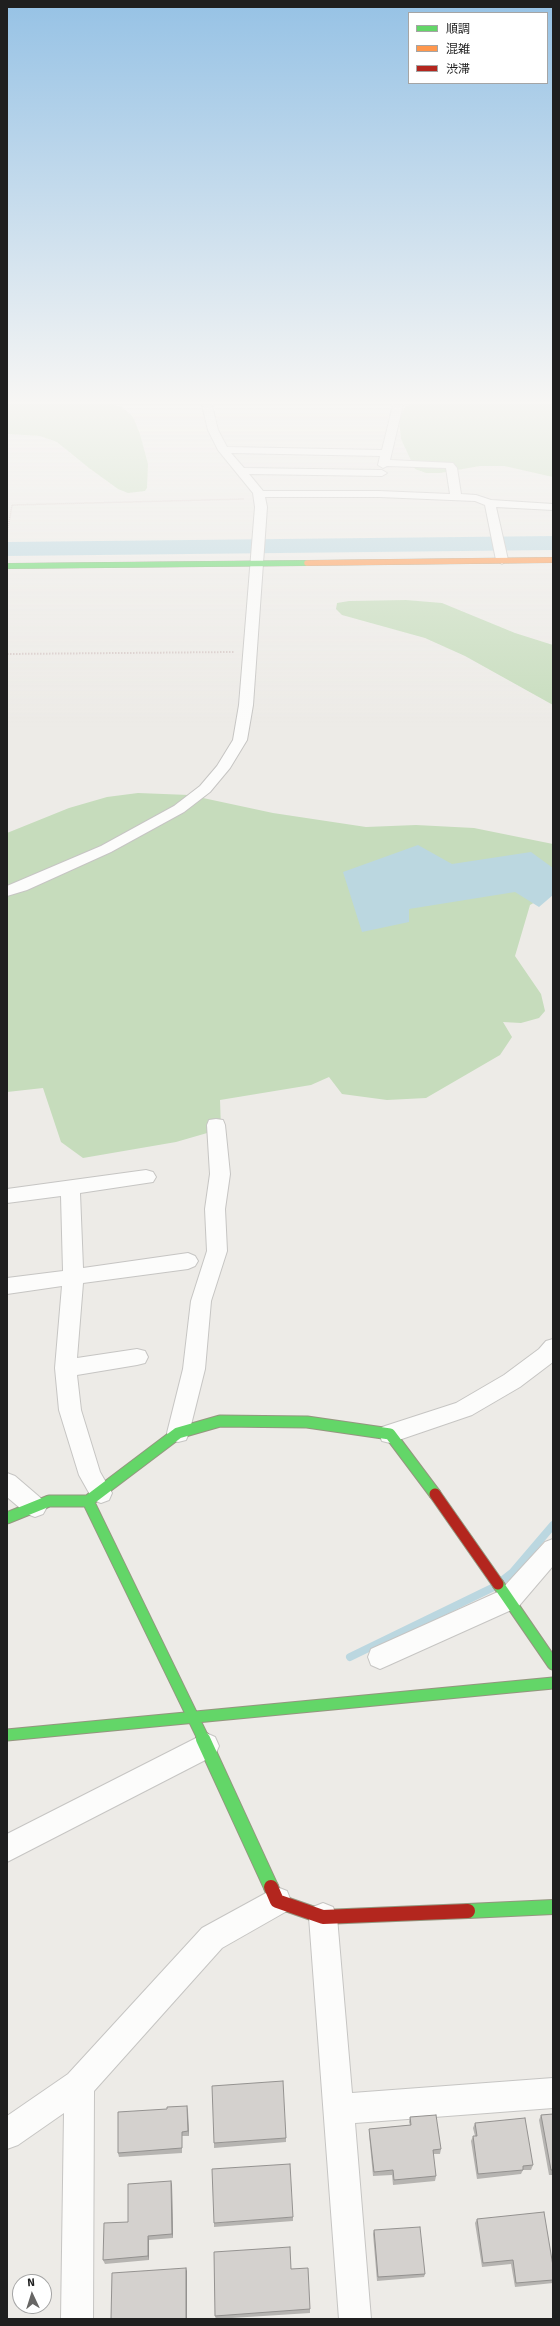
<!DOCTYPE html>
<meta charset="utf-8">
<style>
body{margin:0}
#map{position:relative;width:560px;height:2326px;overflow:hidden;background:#edebe7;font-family:Signika,"Noto Sans JP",sans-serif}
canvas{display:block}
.frame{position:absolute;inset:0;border:8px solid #1f1f1f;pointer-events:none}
.legend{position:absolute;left:408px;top:12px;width:140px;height:72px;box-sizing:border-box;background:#fff;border:1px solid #a5a5a5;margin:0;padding:5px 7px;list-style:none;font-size:12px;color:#1f1f1f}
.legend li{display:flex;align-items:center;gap:8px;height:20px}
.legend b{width:20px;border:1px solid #a5a5a5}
.north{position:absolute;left:12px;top:2274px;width:40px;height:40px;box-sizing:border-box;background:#fff;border:1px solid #a5a5a5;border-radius:50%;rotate:356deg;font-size:11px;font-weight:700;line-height:16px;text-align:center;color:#1f1f1f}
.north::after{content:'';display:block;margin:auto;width:14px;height:18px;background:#676665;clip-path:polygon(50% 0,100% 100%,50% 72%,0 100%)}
</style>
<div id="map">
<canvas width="560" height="2326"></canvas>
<div class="frame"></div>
<ul class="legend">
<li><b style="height:5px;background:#63d668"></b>順調</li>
<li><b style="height:5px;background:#ff974d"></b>混雑</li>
<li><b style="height:5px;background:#b3261e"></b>渋滞</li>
</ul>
<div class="north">N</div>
</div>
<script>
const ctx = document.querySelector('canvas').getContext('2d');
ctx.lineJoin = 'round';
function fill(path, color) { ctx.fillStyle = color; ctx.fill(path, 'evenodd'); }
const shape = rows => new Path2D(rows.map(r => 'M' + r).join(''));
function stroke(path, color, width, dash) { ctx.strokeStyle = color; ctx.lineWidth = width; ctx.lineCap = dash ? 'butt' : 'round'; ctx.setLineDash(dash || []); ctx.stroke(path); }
fill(shape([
 [7,405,116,405,122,407,133,417,140,434,148,464,147,488,145,491,128,493,118,489,89,468,57,442,40,436,7,434],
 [409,405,553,405,553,477,504,466,480,466,440,473,426,473,415,469,401,439,399,419,405,407],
 [406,600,442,603,515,633,553,645,553,705,465,656,425,638,342,615,336,609,337,603,349,601],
 [138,793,189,795,273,813,366,827,416,825,474,828,553,844,553,892,530,905,515,956,541,994,545,1011,539,1018,521,1023,503,1022,512,1037,500,1055,426,1098,387,1100,342,1094,329,1077,311,1085,220,1100,221,1129,176,1142,83,1158,61,1142,43,1088,7,1092,7,833,69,808,107,797]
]), '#c6dcbc');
fill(shape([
 [418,845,452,864,531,852,553,868,553,895,539,907,515,892,409,909,409,922,362,932,343,872]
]), '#bbd7e0');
stroke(shape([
 [503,1580,512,1573,553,1525],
 [350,1657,494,1587]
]), '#bbd7e0', 8);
fill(shape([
 [553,536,553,550,7,556,7,542,553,536]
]), '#bbd7e0');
const street = shape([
 [202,405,212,405,218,430,227,447,382,450,393,405,403,405,390,460,453,463,457,468,461,494,476,495,491,500,553,504,553,510,496,507,508,560,502,564,496,560,485,505,475,501,379,497,265,497,267,507,253,705,247,740,230,768,210,792,184,812,111,852,27,890,7,896,7,886,101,846,174,806,200,786,217,766,233,740,239,705,255,507,253,493,218,450,208,430,202,405],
 [231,453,380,456,378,465,383,468,387,466,446,468,450,494,379,491,263,491,249,474,382,476,387,473,382,470,244,468,231,453],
 [216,1119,223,1120,225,1125,230,1174,225,1209,227,1251,211,1301,205,1369,189,1433,186,1440,178,1442,170,1440,167,1433,183,1369,191,1301,207,1251,205,1209,210,1174,207,1125,209,1120,216,1119],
 [146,1170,153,1172,156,1177,153,1182,80,1193,83,1268,188,1253,195,1256,198,1261,195,1266,188,1269,83,1283,77,1358,137,1349,145,1351,148,1357,145,1363,137,1365,77,1375,81,1410,100,1472,112,1493,109,1500,101,1503,93,1500,79,1475,59,1410,55,1368,62,1286,7,1294,7,1278,63,1271,61,1196,7,1203,7,1189,146,1170],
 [553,1339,553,1362,520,1387,472,1415,390,1443,382,1441,379,1434,382,1427,456,1403,504,1375,539,1349,546,1341,553,1339],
 [7,1473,15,1476,43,1500,47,1507,43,1514,35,1517,27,1514,7,1497,7,1473],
 [553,1539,553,1566,518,1607,389,1665,380,1669,371,1665,368,1657,371,1649,500,1591,545,1542,553,1539],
 [206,1733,215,1737,219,1746,215,1755,7,1862,7,1834,206,1733],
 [277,1887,287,1891,291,1901,287,1911,222,1948,94,2091,93,2319,61,2319,64,2113,18,2145,7,2149,7,2116,68,2074,202,1928,277,1887],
 [323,1903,333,1907,337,1917,352,2093,553,2078,553,2108,355,2123,371,2319,339,2319,309,1917,313,1907,323,1903]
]);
const fastFar2 = shape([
 [7,566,307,563]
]);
const fastFar1 = shape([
 [88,1501,204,1740],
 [7,1518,49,1501,88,1501,178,1433,220,1421,307,1422,390,1434,435,1494],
 [498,1584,553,1664],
 [7,1735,553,1683]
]);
const fast = shape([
 [203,1739,271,1887],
 [468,1911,553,1907]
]);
const slow = shape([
 [307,563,553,560]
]);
const jamFar1 = shape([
 [435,1494,498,1584]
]);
const jam = shape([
 [271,1887,277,1901,323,1917,468,1911]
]);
stroke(street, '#c6c5c3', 2);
stroke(fastFar2, '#94967f', 6);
stroke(fastFar1, '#94967f', 13);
stroke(fast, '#94967f', 16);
stroke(slow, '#94967f', 6);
stroke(jamFar1, '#94967f', 13);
stroke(jam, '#94967f', 16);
stroke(shape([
 [7,534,12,505,244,499]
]), '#d6c9c6', 1.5, [1, 1]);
stroke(shape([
 [7,654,234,652]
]), '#d6c9c6', 2, [1.5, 1.5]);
fill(street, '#fcfcfb');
stroke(fastFar2, '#63d668', 5.5);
stroke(fastFar1, '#63d668', 11);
stroke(fast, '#63d668', 14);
stroke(slow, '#ff974d', 5.5);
stroke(jamFar1, '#b3261e', 11);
stroke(jam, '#b3261e', 14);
fill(shape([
 [187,2106,189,2136,182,2136,182,2153,119,2157,118,2153],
 [553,2114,553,2175,549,2175,539,2120,541,2115],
 [410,2117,441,2149,440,2154,433,2154,436,2176,435,2181,393,2185,392,2175,373,2176,369,2134,369,2129,410,2125,409,2122],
 [475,2123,533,2165,531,2170,523,2170,521,2174,477,2179,471,2141,473,2136,475,2136,473,2128],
 [286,2138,286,2142,214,2148,214,2143],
 [171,2181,172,2185,173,2238,149,2240,149,2260,105,2264,103,2260,128,2222],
 [293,2217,293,2221,214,2227,214,2223],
 [477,2219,553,2266,553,2283,515,2287,511,2264,482,2267,475,2223],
 [374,2230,425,2274,424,2277,377,2281,373,2234],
 [291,2269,310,2309,310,2313,216,2319,215,2316]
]), '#b6b4b1');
fill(shape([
 [187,2106,188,2111,189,2136,188,2131],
 [171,2181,172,2185,173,2238,172,2234],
 [148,2236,149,2240,149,2260,148,2256],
 [186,2268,187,2271,187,2319,186,2319]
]), '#949290');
const building = shape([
 [283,2081,286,2138,214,2143,212,2086,283,2081],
 [187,2106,188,2131,182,2132,182,2148,118,2153,118,2112,167,2109,167,2107,187,2106],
 [553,2114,553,2170,551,2170,541,2115,553,2114],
 [436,2115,441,2149,433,2150,436,2176,394,2180,393,2170,374,2172,369,2129,411,2125,410,2117,436,2115],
 [525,2118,533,2165,523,2166,523,2170,478,2174,473,2136,477,2136,475,2123,525,2118],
 [290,2164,293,2217,214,2223,212,2169,290,2164],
 [171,2181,172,2234,148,2236,148,2256,103,2260,104,2223,128,2222,128,2184,171,2181],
 [544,2212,553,2266,553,2280,516,2283,513,2260,483,2263,477,2219,544,2212],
 [420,2227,425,2274,378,2277,374,2230,420,2227],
 [290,2247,291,2269,308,2268,310,2309,215,2316,214,2252,290,2247],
 [186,2268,186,2319,111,2319,112,2273,186,2268]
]);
fill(building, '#d4d1ce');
stroke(building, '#949290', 1);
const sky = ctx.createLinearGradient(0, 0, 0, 730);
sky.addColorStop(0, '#96c2e5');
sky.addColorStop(0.55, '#f7f6f4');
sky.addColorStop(1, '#f7f6f400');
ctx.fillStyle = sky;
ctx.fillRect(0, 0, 560, 730);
</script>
